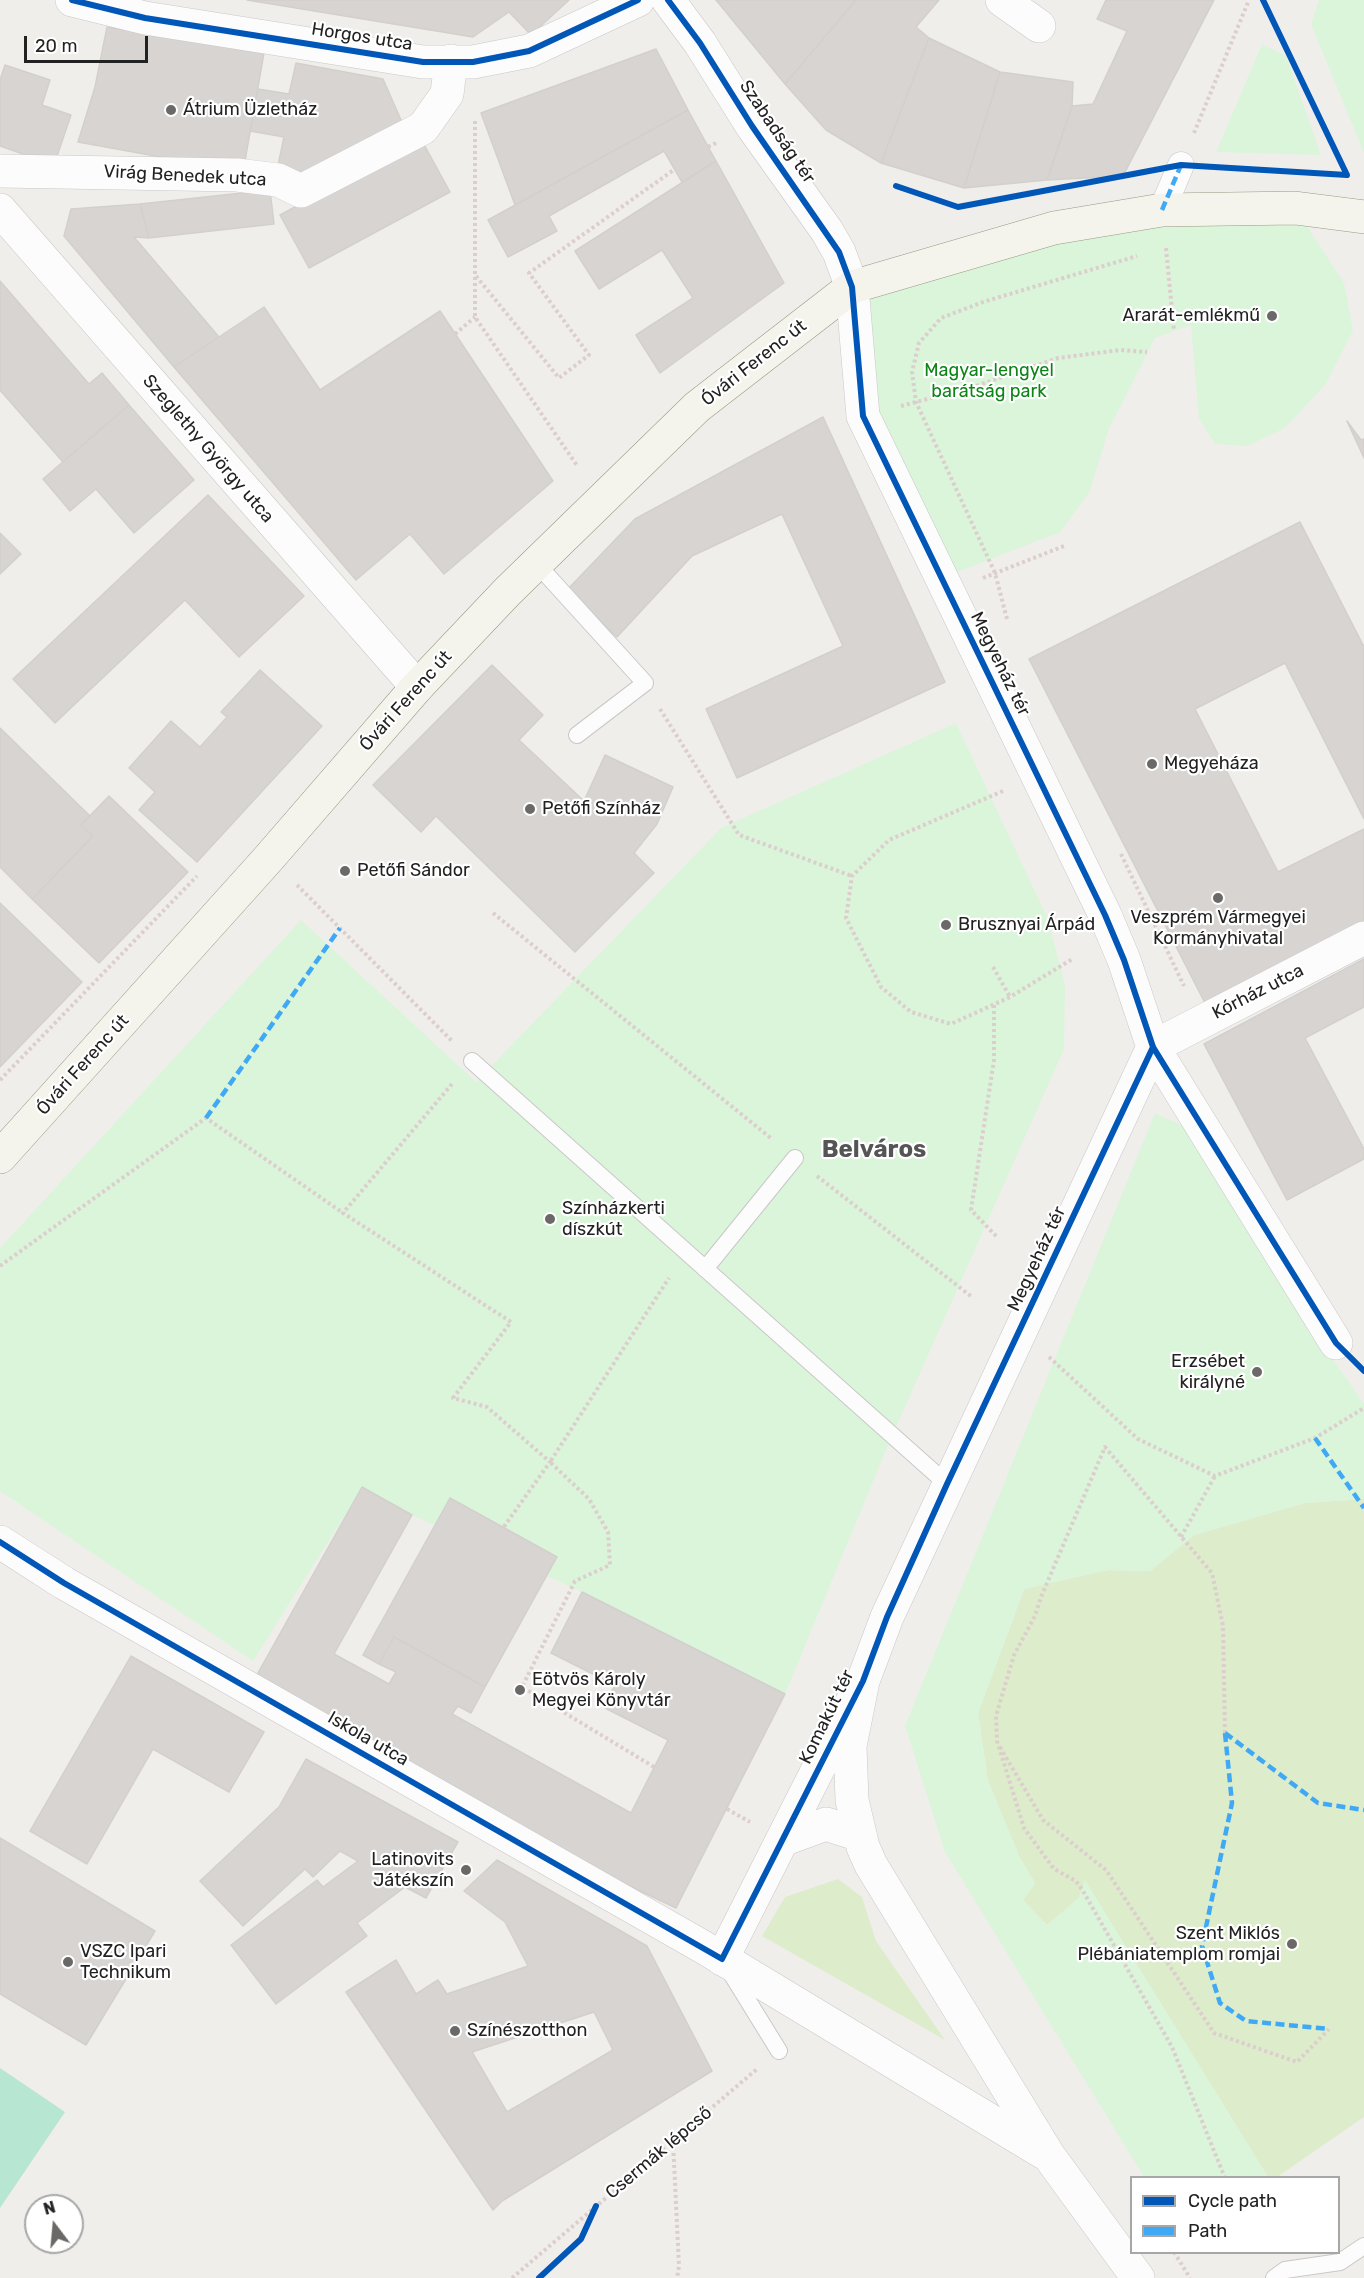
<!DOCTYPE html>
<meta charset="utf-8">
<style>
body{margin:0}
#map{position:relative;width:1364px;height:2278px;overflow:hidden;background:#f0eeeb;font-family:Rubik,sans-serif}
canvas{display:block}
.legend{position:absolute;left:1130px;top:2176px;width:210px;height:78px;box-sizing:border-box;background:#fff;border:2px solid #a7a7a7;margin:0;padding:8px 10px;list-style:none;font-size:18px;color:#222}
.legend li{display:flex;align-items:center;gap:12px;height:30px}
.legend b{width:30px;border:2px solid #a7a7a7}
.north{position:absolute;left:24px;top:2194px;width:60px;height:60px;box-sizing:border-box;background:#fff;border:2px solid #a7a7a7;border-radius:50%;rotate:344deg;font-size:16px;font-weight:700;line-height:24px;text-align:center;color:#222}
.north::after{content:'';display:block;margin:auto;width:21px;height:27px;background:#6a6968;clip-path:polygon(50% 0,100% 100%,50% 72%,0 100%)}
.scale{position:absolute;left:24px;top:36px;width:124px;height:27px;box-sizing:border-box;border:3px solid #222;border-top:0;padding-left:8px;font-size:18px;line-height:21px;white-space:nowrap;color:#222;-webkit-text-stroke:4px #fff;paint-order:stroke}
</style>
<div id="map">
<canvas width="1364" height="2278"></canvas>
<ul class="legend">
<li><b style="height:8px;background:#0057b8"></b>Cycle path</li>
<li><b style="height:8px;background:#3fa9f5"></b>Path</li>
</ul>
<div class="north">N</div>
<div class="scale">20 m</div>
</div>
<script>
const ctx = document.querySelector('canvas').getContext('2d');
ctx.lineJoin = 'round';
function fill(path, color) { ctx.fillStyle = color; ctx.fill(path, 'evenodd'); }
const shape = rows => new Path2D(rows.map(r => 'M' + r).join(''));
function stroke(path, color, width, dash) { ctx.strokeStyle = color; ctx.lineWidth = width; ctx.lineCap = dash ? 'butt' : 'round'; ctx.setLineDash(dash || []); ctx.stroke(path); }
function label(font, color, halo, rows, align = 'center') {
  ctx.font = font + ' Rubik,sans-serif'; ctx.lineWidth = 4.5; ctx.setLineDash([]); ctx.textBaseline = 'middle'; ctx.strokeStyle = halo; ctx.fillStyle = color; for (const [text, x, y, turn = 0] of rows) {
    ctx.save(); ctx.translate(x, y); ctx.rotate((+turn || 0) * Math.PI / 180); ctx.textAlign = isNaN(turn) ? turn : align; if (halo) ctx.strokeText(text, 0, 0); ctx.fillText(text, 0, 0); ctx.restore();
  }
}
fill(shape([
 [1364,1499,1364,2117,1277,2177,1268,2177,1085,1881,1079,1898,1047,1925,1023,1900,1035,1883,1020,1858,988,1781,978,1713,1024,1589,1108,1570,1150,1571,1194,1535,1305,1503],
 [838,1879,862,1897,876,1941,945,2040,762,1936,785,1897]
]), '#ddeccb');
fill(shape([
 [1319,0,1364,0,1364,153,1311,24],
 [1262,44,1286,56,1321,155,1216,152],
 [1295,208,1344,283,1353,331,1325,385,1285,428,1247,446,1215,444,1199,419,1191,325,1155,338,1108,431,1090,491,1060,532,942,578,863,416,852,287,1054,228],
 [956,723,1047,917,1065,985,1064,1049,888,1445,785,1694,582,1592,412,1515,362,1488,253,1661,0,1491,0,1248,301,920,476,1082,721,828],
 [1155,1113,1185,1127,1303,1317,1364,1404,1364,1499,1305,1503,1194,1535,1150,1571,1108,1570,1024,1589,978,1714,988,1781,1020,1858,1035,1884,1023,1900,1047,1925,1079,1898,1085,1880,1268,2177,1144,2177,945,1852,905,1726]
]), '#daf5da');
fill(shape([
 [0,2068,65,2112,0,2208]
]), '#b7e6d2');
const building = shape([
 [247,0,569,0,531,35,509,12,473,37,247,0],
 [716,0,856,0,785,84,716,0],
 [856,0,939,0,916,27,929,38,881,163,826,130,785,84,856,0],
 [1106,0,1214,0,1123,176,1047,180,1072,106,1093,104,1127,31,1097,19,1106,0],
 [107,27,264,53,243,172,78,142,95,87,107,27],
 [929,38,1000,72,964,188,881,163,929,38],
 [656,49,688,110,515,205,481,113,656,49],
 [296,63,383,79,405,129,311,175,277,170,284,137,250,131,258,89,289,94,296,63],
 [5,65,50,80,42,105,71,115,54,165,0,146,0,80,5,65],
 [1000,72,1073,82,1072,106,1047,180,964,188,1000,72],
 [688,110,716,161,682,182,664,151,549,216,557,231,508,257,488,220,688,110],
 [421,139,450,192,309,268,280,215,421,139],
 [716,161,784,283,660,373,636,335,693,298,662,250,599,289,575,251,716,161],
 [270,190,274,224,149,238,140,204,270,190],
 [140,204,149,238,134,237,219,337,174,367,64,236,71,209,140,204],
 [0,281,89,384,102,373,129,405,63,462,0,390,0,281],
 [264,307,320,390,440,311,553,481,444,574,410,534,356,580,174,367,264,307],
 [129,405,194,480,134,533,96,489,70,511,43,479,129,405],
 [823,417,945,682,737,778,706,709,843,646,782,514,692,556,617,637,567,590,635,519,823,417],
 [1347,421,1361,440,1364,439,1364,458,1347,421],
 [208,495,304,596,239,657,185,600,55,723,13,679,208,495],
 [1300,522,1364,647,1364,819,1285,663,1195,709,1278,872,1364,829,1364,929,1208,1009,1029,659,1300,522],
 [0,533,21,554,0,574,0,533],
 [492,665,543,715,519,740,584,801,605,755,673,787,657,824,634,853,654,873,575,952,436,816,421,832,373,785,492,665],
 [260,670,322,726,197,862,139,810,155,792,129,768,171,721,200,747,227,717,221,712,260,670],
 [0,728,90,816,81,825,93,836,32,899,0,867,0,728],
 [109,796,188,872,99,963,32,899,93,836,81,825,109,796],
 [0,903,82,982,0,1067,0,903],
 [1364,959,1364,1007,1305,1038,1364,1149,1364,1159,1287,1200,1204,1044,1364,959],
 [362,1487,412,1515,334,1654,389,1684,396,1672,379,1664,394,1637,485,1687,471,1713,458,1706,452,1714,631,1813,668,1740,603,1707,615,1685,551,1653,582,1592,785,1694,676,1908,598,1871,254,1680,362,1487],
 [450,1498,557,1557,485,1687,394,1637,379,1664,363,1655,450,1498],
 [131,1656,264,1732,229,1792,153,1749,87,1864,30,1831,131,1656],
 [306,1759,458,1842,426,1898,405,1887,357,1923,367,1936,276,2004,231,1945,317,1880,323,1887,358,1861,340,1851,313,1877,305,1869,243,1926,200,1881,279,1807,306,1759],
 [0,1838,155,1931,86,2045,0,1994,0,1838],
 [497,1860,647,1946,712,2071,502,2201,493,2210,346,1992,396,1960,416,1994,438,1980,447,1994,528,1966,505,1922,464,1891,497,1860],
 [594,2012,613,2050,507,2112,472,2052,594,2012]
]);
fill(building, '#d7d4d2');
stroke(building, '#d3d0cc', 1.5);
const service = shape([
 [536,563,645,683,577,735],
 [472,1061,947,1484],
 [705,1269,795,1158],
 [729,1970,779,2051],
 [1274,2278,1285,2270,1340,2262,1364,2246]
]);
const pedestrian = shape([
 [1162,210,1181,165]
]);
const minor = shape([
 [72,0,145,18,423,62,473,62,529,51,638,0],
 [668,0,700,43,752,126,827,231,839,252,852,287],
 [1002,0,1039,26],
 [0,171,237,175,278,180,301,191,423,128,447,94,451,61],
 [0,210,417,687],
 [1336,1343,1153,1047,1364,938],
 [782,1840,826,1824,860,1835],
 [722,1959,855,1696]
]);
const tertiary = shape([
 [852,287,863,416,1105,915,1124,960,1153,1047,887,1617,863,1681,850,1746,852,1800,863,1847,871,1865,1049,2156,1138,2278],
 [0,1542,64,1583,703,1947,1044,2153]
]);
const secondary = shape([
 [0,1157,268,859,417,687,507,592,697,407,852,287,1054,228,1162,210,1295,208,1364,217]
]);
stroke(service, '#c9c8c7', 18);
stroke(pedestrian, '#c9c8c7', 27);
stroke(minor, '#c9c8c7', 34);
stroke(tertiary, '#c9c8c7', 34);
stroke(secondary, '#999a82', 34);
stroke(shape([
 [475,121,475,317,578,467],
 [1194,133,1249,0],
 [708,147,718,142],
 [1166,248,1174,331],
 [476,276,559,378,589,355,529,273,675,169],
 [455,334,475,317],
 [901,406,976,386,1058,358,1121,350,1147,352],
 [983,578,1064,546],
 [1007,619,995,573,916,402,912,372,919,343,941,318,983,302,1137,256],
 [660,709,739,835,852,876],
 [1003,791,889,840,852,876,846,918,881,987,911,1012,951,1024,1010,997,1074,958],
 [1121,854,1184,986],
 [297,885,452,1041],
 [493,913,772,1139],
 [993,967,1010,997],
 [994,1005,994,1060,971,1210,998,1238],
 [0,1080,197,876],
 [452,1084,343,1213,511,1322,453,1398,487,1407,550,1462,503,1528],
 [817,1176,972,1297],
 [0,1266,206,1118,343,1213],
 [1049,1357,1138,1439,1215,1476,1315,1438,1364,1408],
 [1181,1537,1215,1476],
 [1225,1733,1223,1626,1212,1573,1105,1447,1041,1597,1035,1616,1014,1655,996,1716,997,1741,1024,1828,1054,1869,1076,1881,1083,1891,1172,2047,1225,2178],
 [1000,1747,1043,1820,1106,1870,1214,2033,1297,2062,1329,2029],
 [654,1767,522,1687,575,1581,610,1565,608,1532,589,1499,550,1462,669,1278],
 [727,1809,750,1822],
 [673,2141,679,2266,677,2278],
 [1174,2252,1190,2278],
 [512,2278,757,2069]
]), '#dccecd', 4, [3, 3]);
stroke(service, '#fdfcfc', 16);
stroke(pedestrian, '#fdfcfc', 26);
stroke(minor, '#fdfcfc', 33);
stroke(tertiary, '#fdfcfc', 33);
stroke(secondary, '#f4f4ed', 33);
stroke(shape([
 [1162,210,1181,165],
 [206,1118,340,928],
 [1315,1438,1364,1508],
 [1225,1733,1232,1803,1202,1946,1220,2003,1246,2021,1329,2029],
 [1225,1733,1318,1803,1364,1810]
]), '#3fa9f5', 4.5, [9, 4.5]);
stroke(shape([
 [72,0,145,18,423,62,473,62,529,51,638,0],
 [668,0,700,43,752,126,839,252,852,287,863,416,1105,915,1124,960,1153,1047,1336,1343,1364,1371],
 [896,186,958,207,1181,165,1347,175,1263,0],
 [0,1542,64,1583,722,1959,863,1681,887,1617,947,1484,1153,1047],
 [539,2278,581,2239,596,2206]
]), '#0057b8', 6);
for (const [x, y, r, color] of [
 [171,110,6,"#6a6968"],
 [1272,316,6,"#6a6968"],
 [1152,764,6,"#6a6968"],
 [530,809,6,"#6a6968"],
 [345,871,6,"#6a6968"],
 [1218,898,6,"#6a6968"],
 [946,925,6,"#6a6968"],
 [550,1219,6,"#6a6968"],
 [1257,1372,6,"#6a6968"],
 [520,1690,6,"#6a6968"],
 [466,1870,6,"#6a6968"],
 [1292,1944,6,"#6a6968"],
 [68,1962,6,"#6a6968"],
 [455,2031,6,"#6a6968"]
]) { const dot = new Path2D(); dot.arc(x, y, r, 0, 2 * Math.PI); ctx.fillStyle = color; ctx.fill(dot); stroke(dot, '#fff', 2); }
label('18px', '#222', '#fff', [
 ["Horgos utca",362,37,9],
 ["Szabadság tér",777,132,56],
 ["Virág Benedek utca",185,176,3],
 ["Óvári Ferenc út",754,363,-38],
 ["Szeglethy György utca",208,449,49],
 ["Megyeház tér",1000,664,64],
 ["Óvári Ferenc út",406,701,-48],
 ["Kórház utca",1258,992,-27],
 ["Óvári Ferenc út",83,1065,-48],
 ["Megyeház tér",1037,1259,-65],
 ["Komakút tér",827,1717,-64],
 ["Iskola utca",368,1739,30],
 ["Csermák lépcső",659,2153,-40]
]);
label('18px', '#222', '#fff', [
 ["Átrium Üzletház",183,110],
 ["Ararát-emlékmű",1260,316,"right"],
 ["Megyeháza",1164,764],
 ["Petőfi Színház",542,809],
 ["Petőfi Sándor",357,871],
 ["Veszprém Vármegyei",1218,918,"center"],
 ["Kormányhivatal",1218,939,"center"],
 ["Brusznyai Árpád",958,925],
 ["Színházkerti",562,1209],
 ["díszkút",562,1230],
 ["Erzsébet",1245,1362,"right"],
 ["királyné",1245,1383,"right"],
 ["Eötvös Károly",532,1680],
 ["Megyei Könyvtár",532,1701],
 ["Latinovits",454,1860,"right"],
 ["Játékszín",454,1881,"right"],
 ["Szent Miklós",1280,1934,"right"],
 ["Plébániatemplom romjai",1280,1955,"right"],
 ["VSZC Ipari",80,1952],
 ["Technikum",80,1973],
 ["Színészotthon",467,2031]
], 'left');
label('18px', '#0c8416', '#fff', [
 ["Magyar-lengyel",989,371],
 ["barátság park",989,392]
]);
label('bold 24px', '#555', '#fff', [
 ["Belváros",874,1150]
]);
</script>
